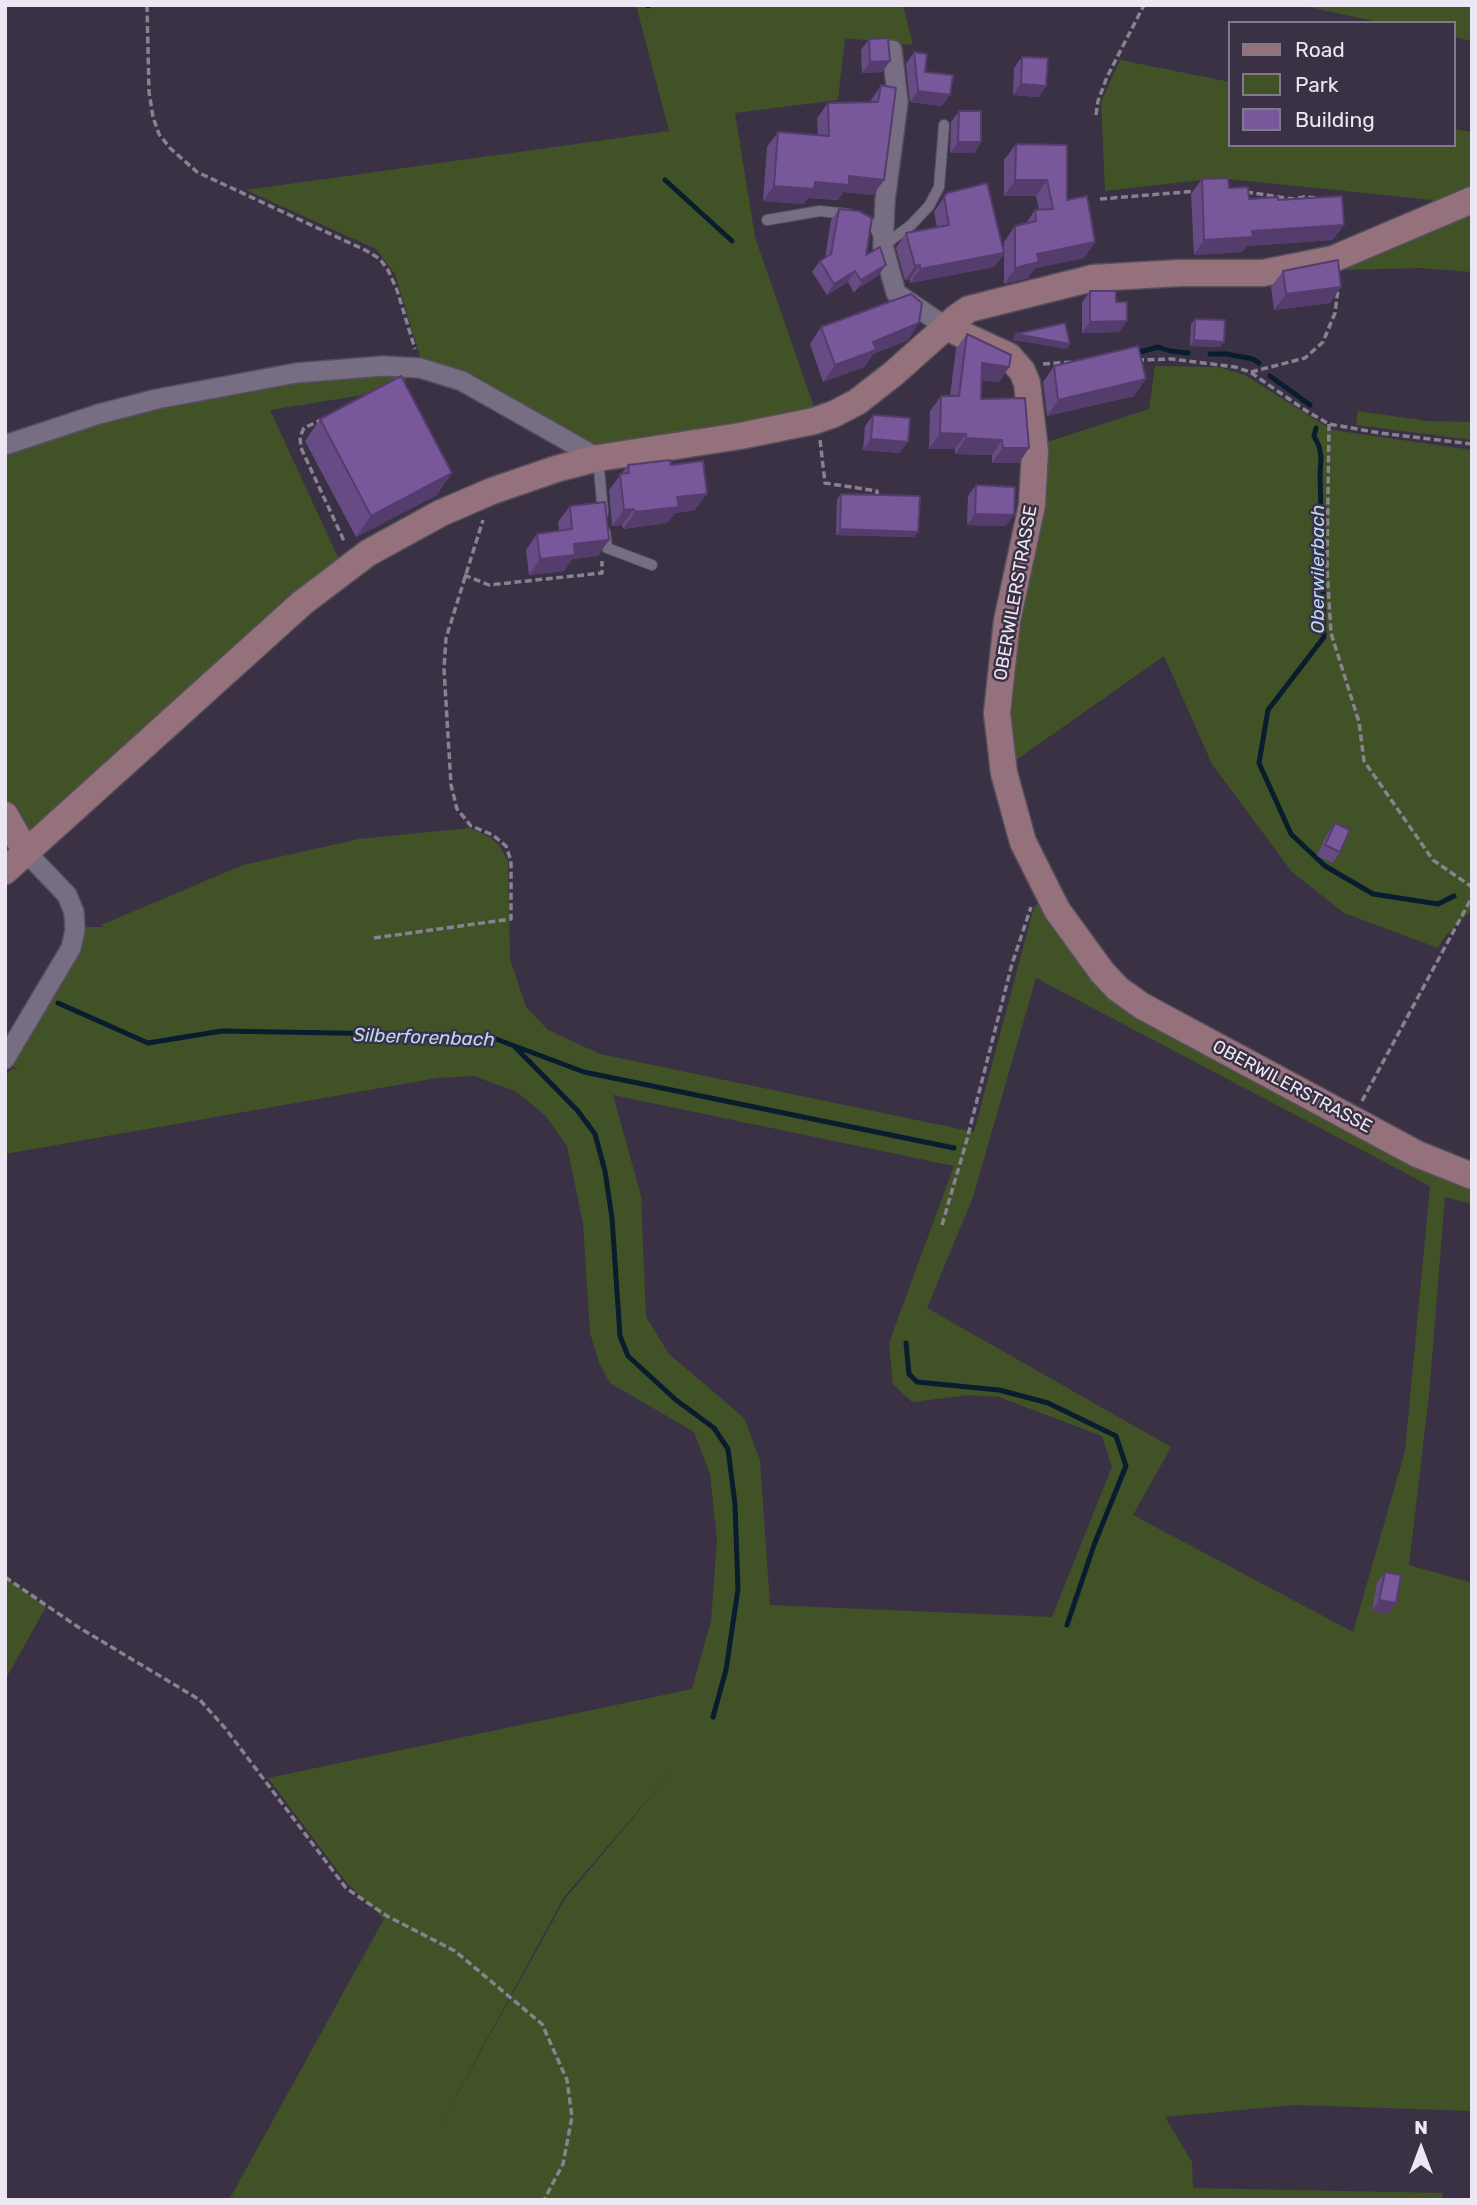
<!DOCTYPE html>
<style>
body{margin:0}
#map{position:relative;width:1477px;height:2205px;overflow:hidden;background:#3a3144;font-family:Rubik,sans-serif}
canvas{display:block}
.frame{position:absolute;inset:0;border:7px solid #ece7f3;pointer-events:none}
.legend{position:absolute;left:1228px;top:21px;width:228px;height:126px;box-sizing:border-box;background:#3a3144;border:2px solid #817a8a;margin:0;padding:9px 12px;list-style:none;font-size:21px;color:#ece7f3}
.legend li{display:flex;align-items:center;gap:14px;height:35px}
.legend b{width:35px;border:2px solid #817a8a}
.north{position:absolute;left:1386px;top:2114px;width:70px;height:70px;-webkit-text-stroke:5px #3a3144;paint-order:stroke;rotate:0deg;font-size:19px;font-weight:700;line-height:28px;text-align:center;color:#ece7f3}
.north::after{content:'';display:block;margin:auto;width:24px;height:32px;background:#ece7f3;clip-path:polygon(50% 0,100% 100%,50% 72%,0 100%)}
</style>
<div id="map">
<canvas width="1477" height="2205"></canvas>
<div class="frame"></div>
<ul class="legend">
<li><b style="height:9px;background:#94717b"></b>Road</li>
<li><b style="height:19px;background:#425227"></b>Park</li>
<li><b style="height:19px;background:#78579a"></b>Building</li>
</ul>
<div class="north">N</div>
</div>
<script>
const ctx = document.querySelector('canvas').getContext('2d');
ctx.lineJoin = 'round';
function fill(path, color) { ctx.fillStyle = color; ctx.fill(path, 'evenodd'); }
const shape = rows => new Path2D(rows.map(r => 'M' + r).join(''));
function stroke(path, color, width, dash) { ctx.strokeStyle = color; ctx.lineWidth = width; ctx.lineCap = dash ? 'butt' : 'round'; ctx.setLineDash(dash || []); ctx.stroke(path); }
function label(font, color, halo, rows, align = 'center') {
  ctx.font = font + ' Rubik,sans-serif'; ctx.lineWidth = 5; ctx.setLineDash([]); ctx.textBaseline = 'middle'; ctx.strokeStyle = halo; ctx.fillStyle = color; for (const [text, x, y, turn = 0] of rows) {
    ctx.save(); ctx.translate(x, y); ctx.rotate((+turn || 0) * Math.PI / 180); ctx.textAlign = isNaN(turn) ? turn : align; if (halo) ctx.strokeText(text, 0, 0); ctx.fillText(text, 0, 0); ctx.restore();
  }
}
fill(shape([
 [636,5,903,5,913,45,845,38,838,100,735,113,755,237,816,413,600,452,422,363,395,274,376,249,246,190,669,131],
 [1299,5,1472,5,1472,41,1454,37,1454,23,1383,23],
 [1120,60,1230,82,1230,145,1454,145,1454,129,1472,132,1472,193,1432,210,1432,200,1219,178,1105,191,1101,102],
 [1472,205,1472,272,1420,268,1341,270],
 [1155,366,1218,367,1245,375,1332,430,1472,450,1472,910,1446,935,1438,948,1344,913,1292,872,1212,764,1164,656,1009,765,1004,713,1044,443,1149,409],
 [410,373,400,389,270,410,341,564,28,841,5,797,5,451,102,417,296,378],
 [1358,411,1427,421,1472,422,1472,440,1356,425],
 [470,828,489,837,499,845,508,861,510,959,526,1007,548,1030,600,1054,974,1132,1034,907,1044,899,1081,962,1472,1182,1472,1204,1445,1197,1429,1395,1409,1565,1472,1583,1472,2111,1296,2105,1165,2117,1192,2162,1193,2188,1443,2193,1442,2200,229,2200,384,1919,347,1883,268,1778,692,1689,711,1621,717,1540,710,1474,694,1432,610,1383,599,1363,590,1333,583,1223,567,1146,546,1116,517,1092,474,1076,437,1078,5,1154,5,1076,13,1068,20,1071,8,1063,49,1003,86,927,104,927,101,925,243,865,359,839],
 [1036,978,1430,1186,1405,1451,1353,1632,1133,1515,1171,1447,927,1308,973,1197],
 [613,1095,954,1166,889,1343,893,1384,912,1402,969,1395,999,1397,1102,1436,1112,1467,1052,1617,770,1605,760,1460,744,1418,669,1354,646,1317,641,1196],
 [679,1763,565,1899,431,2142,564,1897],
 [5,1577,46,1607,5,1680]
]), '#425227');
stroke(shape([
 [648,5,648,6],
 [665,180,732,241],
 [1136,353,1158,347,1170,351,1188,353],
 [1210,354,1227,354,1253,359,1259,363],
 [1270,376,1310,405],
 [1316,428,1314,436,1319,446,1321,457,1320,473,1324,637,1268,710,1259,763,1291,834,1325,866,1373,894,1438,904,1454,896],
 [58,1003,148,1043,222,1031,451,1035,496,1039,584,1072,954,1148],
 [515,1047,577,1110,595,1134,605,1171,612,1218,620,1336,628,1356,676,1400,714,1428,728,1449,735,1504,738,1589,726,1670,713,1717],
 [906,1343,909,1374,917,1382,999,1390,1048,1403,1116,1436,1126,1466,1094,1545,1067,1625]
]), '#081d2e', 5);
const lane = shape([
 [862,219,874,225,883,246,911,225,929,206,939,187,944,125],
 [767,220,820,211,848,214],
 [598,458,603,513],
 [605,532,607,548,652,565]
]);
const street = shape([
 [892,50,898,102,885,201,883,246,896,293,946,327],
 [5,445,99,414,157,399,296,373,383,366,420,368,462,381,598,458],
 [5,1059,71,948,75,930,74,912,67,895,26,852]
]);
const secondary = shape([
 [946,327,1009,356,1022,371,1027,383,1035,451,1032,505,1007,621,997,713,1004,773,1023,842,1057,910,1102,972,1118,989,1142,1006,1417,1154,1472,1176],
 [5,815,26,852],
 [5,871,302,603,368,553,441,513,492,491,556,469,598,458,740,436,814,421,834,414,857,402,893,374,956,318,969,309,1093,278,1180,273,1263,273,1333,259,1472,200]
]);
stroke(lane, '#564f5e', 12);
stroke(street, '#564f5e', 22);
stroke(secondary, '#564f5e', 29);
stroke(shape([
 [147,5,149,92,153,117,159,134,170,148,197,172,365,250,380,259,388,270,397,290,415,349],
 [1096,115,1098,101,1107,77,1144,5],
 [1246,192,1293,199,1304,197,1318,198],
 [1100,199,1197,191],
 [1137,360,1172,359,1235,367,1250,372,1305,410,1329,424,1380,433,1472,444],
 [1043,364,1073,362],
 [1251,372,1305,358,1323,342,1335,313,1338,289],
 [323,419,304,428,300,437,301,448,345,543],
 [1329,424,1327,568,1331,633,1359,722,1364,761,1433,860,1472,887],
 [820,440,825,483,877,491,877,498],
 [464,575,489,585,602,573,602,561],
 [374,938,511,919,511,861,506,846,493,835,471,826,457,809,451,785,444,669,446,638,483,520],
 [1362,1101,1472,897],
 [942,1225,966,1143,1012,964,1031,907],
 [5,1577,78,1627,200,1700,225,1728,346,1888,387,1916,455,1951,542,2024,567,2080,572,2117,563,2164,544,2200]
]), '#888191', 3.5, [7, 3.5]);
stroke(lane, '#786e83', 10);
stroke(street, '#786e83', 19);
stroke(secondary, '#94717b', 26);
fill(shape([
 [869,39,890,61,882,72,862,73,861,50],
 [914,52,925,72,942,106,910,102,906,64],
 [1022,57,1039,97,1013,95,1014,68],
 [881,85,884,180,873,195,843,192,838,200,808,198,803,204,763,201,767,147,778,132,818,135,817,118,828,103,870,102],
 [959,111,981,142,974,153,950,153,951,122],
 [1016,144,1067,200,1095,242,1084,258,1035,268,1028,278,1004,284,1004,254,994,267,910,283,910,279,905,280,896,248,906,233,937,227,934,212,947,193,1004,250,1004,242,1015,226,1026,223,1035,210,1039,210,1036,196,1004,196,1004,160],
 [1202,179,1249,199,1278,200,1333,240,1247,246,1242,252,1194,255,1191,194],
 [839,209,878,276,857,289,854,293,848,282,827,295,812,272,820,261,825,258,831,220],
 [1283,271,1330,303,1274,310,1271,287],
 [1090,291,1116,302,1120,332,1082,333,1082,302],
 [1195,319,1220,347,1190,346,1191,324],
 [821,327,908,340,873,354,864,367,823,382,810,344],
 [967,334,1009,367,999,382,981,380,981,399,1029,448,1019,463,992,463,992,455,955,454,955,449,929,449,930,411,941,396,950,396,956,349],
 [1054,366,1134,396,1047,416,1043,382],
 [873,415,900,453,863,450,865,426],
 [320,419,437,495,356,537,305,441],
 [628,465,671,465,695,510,675,513,667,523,623,529,622,525,612,526,609,490],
 [976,485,1006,526,967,525,968,496],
 [841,494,918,532,914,537,836,535,837,499],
 [570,506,598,556,572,559,564,571,529,575,526,550,537,534,559,531,558,522],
 [1335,823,1340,852,1333,863,1317,856,1327,834],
 [1385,1572,1396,1603,1388,1614,1372,1611,1377,1583]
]), '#674b84');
fill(shape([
 [890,61,882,72,862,73,870,62],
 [1021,84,1046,86,1039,97,1013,95],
 [918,91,950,95,942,106,910,102],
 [958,142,981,142,974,153,950,153],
 [849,176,884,180,873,195,843,192,838,200,808,198,803,204,763,201,774,186,815,182],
 [1015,180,1047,180,1036,196,1004,196],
 [1344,225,1333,240,1247,246,1242,252,1194,255,1204,240,1252,231],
 [1095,242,1084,258,1035,268,1028,278,1004,284,1015,268,1037,254],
 [1004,253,994,267,910,283,920,269],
 [886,265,878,276,857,289,862,282,862,279],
 [920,265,910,279,905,280,915,266],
 [855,271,848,282,827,295,834,284],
 [1341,287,1330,303,1274,310,1286,294],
 [1127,321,1120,332,1082,333,1090,322],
 [919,323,908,340,873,354,864,367,823,382,835,365,873,342],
 [1016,334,1070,344,1067,349,1012,340],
 [1194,340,1224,342,1220,347,1190,346],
 [982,363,1009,367,999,382,971,378],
 [1146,379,1134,396,1047,416,1058,400],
 [940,433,966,434,955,449,929,449],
 [966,438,1002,440,992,455,955,454],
 [871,439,908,442,900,453,863,450],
 [1003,448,1029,448,1019,463,992,463],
 [452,473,437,495,356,537,371,516],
 [707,494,695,510,675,513,667,523,623,529,635,512,677,497],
 [634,509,622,525,612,526,624,510],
 [975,514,1014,515,1006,526,967,525],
 [840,529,918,532,914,537,836,535],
 [609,540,598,556,572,559,564,571,529,575,540,559,574,544],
 [1379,1600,1396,1603,1388,1614,1372,1611]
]), '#543d6c');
const building = shape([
 [888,38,890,61,870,62,869,39,888,38],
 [914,52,927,54,925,72,953,75,950,95,918,91,914,52],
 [1022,57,1048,58,1046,86,1021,84,1022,57],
 [881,85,896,88,884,180,849,176,849,185,815,182,814,189,774,186,778,132,829,136,828,103,878,102,881,85],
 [959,111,981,111,981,142,958,142,959,111],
 [1016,144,1067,145,1067,200,1087,196,1095,242,1037,254,1039,262,1015,268,1015,226,1036,221,1035,210,1053,209,1047,180,1015,180,1016,144],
 [1228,178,1229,188,1248,187,1249,199,1278,197,1278,200,1342,196,1344,225,1252,231,1253,237,1204,240,1202,179,1228,178],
 [987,183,1004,253,920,269,920,265,915,266,906,233,949,225,944,197,947,193,987,183],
 [839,209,859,211,872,218,866,255,880,247,886,265,862,279,862,282,855,271,834,284,820,261,831,254,839,209],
 [1338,260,1341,287,1286,294,1283,271,1338,260],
 [1090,291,1116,291,1116,302,1127,302,1127,321,1090,322,1090,291],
 [911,294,922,303,919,323,873,342,876,350,835,365,821,327,911,294],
 [1195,319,1225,320,1224,342,1194,340,1195,319],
 [1065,323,1070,344,1016,334,1065,323],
 [967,334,1011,355,1009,367,982,363,981,399,1025,398,1029,448,1003,448,1002,440,966,438,966,434,940,433,941,396,959,396,967,334],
 [1138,346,1146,379,1058,400,1054,366,1138,346],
 [401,376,452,473,371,516,320,419,401,376],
 [873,415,910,418,908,442,871,439,873,415],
 [670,460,671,465,703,461,707,494,677,497,679,507,635,512,634,509,624,510,620,474,629,473,628,465,670,460],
 [976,485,1015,487,1014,515,975,514,976,485],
 [841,494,920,496,918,532,840,529,841,494],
 [605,502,609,540,574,544,575,555,540,559,537,534,572,529,570,506,605,502],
 [1335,823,1350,830,1340,852,1325,845,1335,823],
 [1385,1572,1401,1575,1396,1603,1379,1600,1385,1572]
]);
fill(building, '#78579a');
stroke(building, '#543d6c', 2);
label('18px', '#ece7f3', '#3a3144', [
 ["OBERWILERSTRASSE",1016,593,-80],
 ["OBERWILERSTRASSE",1292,1087,28]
]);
label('italic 19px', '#b8d9f8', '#3a3144', [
 ["Oberwilerbach",1319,569,-90],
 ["Silberforenbach",424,1038,2]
]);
</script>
